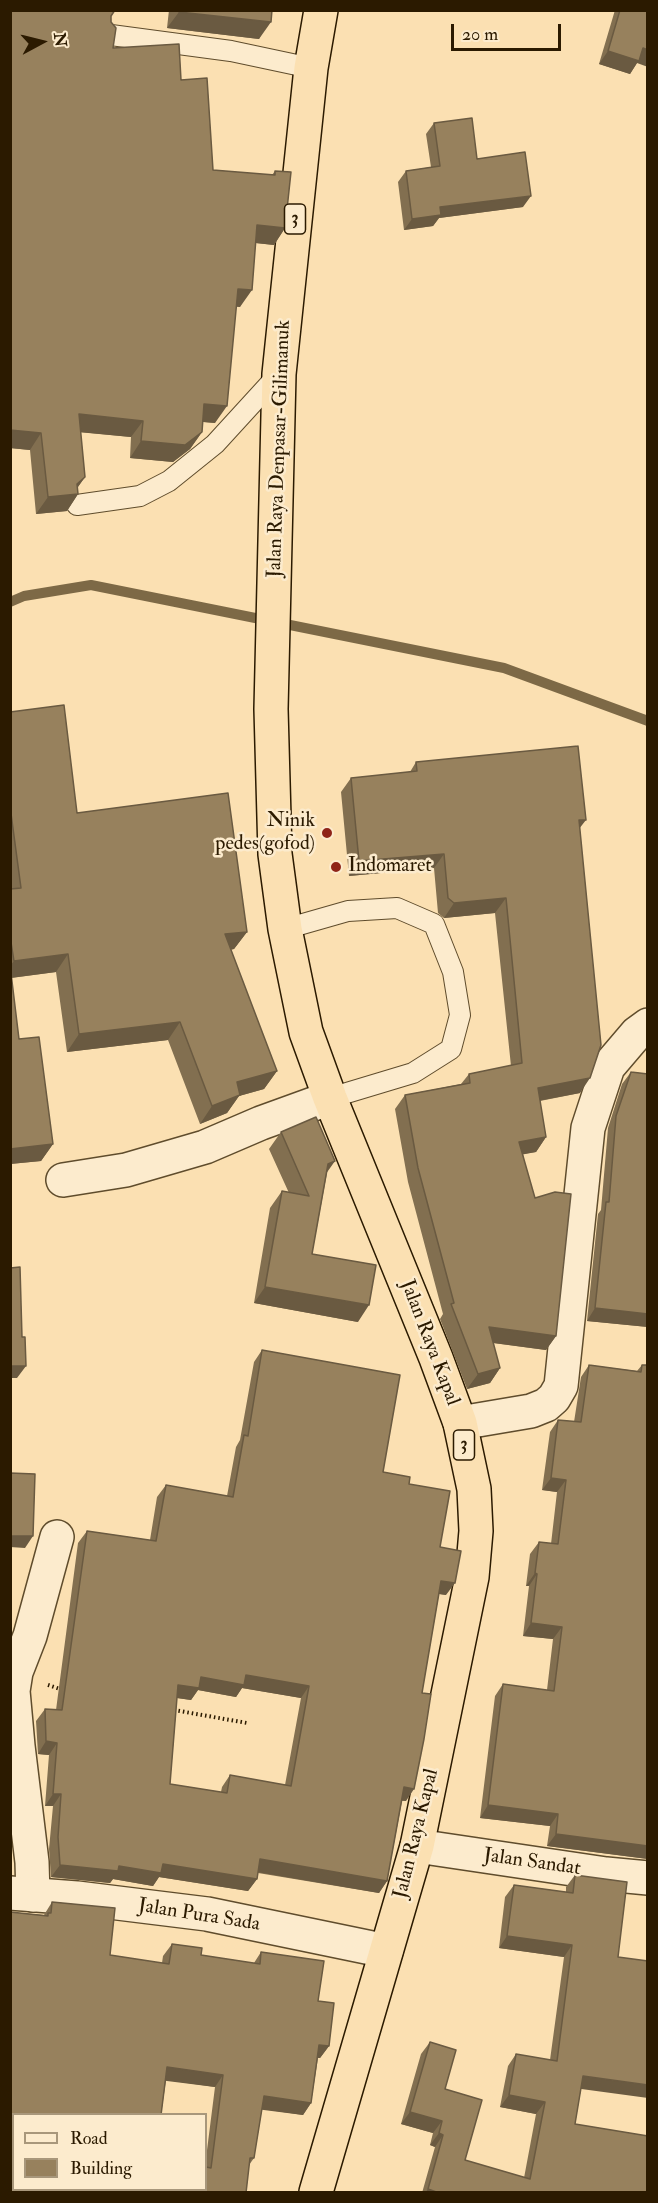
<!DOCTYPE html>
<style>
body{margin:0}
#map{position:relative;width:658px;height:2203px;overflow:hidden;background:#fbe0b2;font-family:"IM FELL Double Pica",serif}
canvas{display:block}
.frame{position:absolute;inset:0;border:12px solid #2b1a00;pointer-events:none}
.legend{position:absolute;left:12px;top:2113px;width:195px;height:78px;box-sizing:border-box;background:#fcebcd;border:2px solid #a8977b;margin:0;padding:8px 10px;list-style:none;font-size:18px;color:#2b1a00}
.legend li{display:flex;align-items:center;gap:12px;height:30px}
.legend b{width:30px;border:2px solid #a8977b}
.north{position:absolute;left:12px;top:12px;width:60px;height:60px;-webkit-text-stroke:4px #fcebcd;paint-order:stroke;rotate:83deg;font-size:16px;font-weight:700;line-height:24px;text-align:center;color:#2b1a00}
.north::after{content:'';display:block;margin:auto;width:21px;height:27px;background:#2b1a00;clip-path:polygon(50% 0,100% 100%,50% 72%,0 100%)}
.scale{position:absolute;left:451px;top:24px;width:110px;height:27px;box-sizing:border-box;border:3px solid #2b1a00;border-top:0;padding-left:8px;font-size:18px;line-height:21px;white-space:nowrap;color:#2b1a00;-webkit-text-stroke:4px #fcebcd;paint-order:stroke}
</style>
<div id="map">
<canvas width="658" height="2203"></canvas>
<div class="frame"></div>
<ul class="legend">
<li><b style="height:8px;background:#fcebcd"></b>Road</li>
<li><b style="height:16px;background:#97815d"></b>Building</li>
</ul>
<div class="north">N</div>
<div class="scale">20 m</div>
</div>
<script>
const ctx = document.querySelector('canvas').getContext('2d');
ctx.lineJoin = 'round';
const shape = rows => new Path2D(rows.map(r => 'M' + r).join(''));
function stroke(path, color, width, dash) { ctx.strokeStyle = color; ctx.lineWidth = width; ctx.lineCap = dash ? 'butt' : 'round'; ctx.setLineDash(dash || []); ctx.stroke(path); }
function fill(path, color) { ctx.fillStyle = color; ctx.fill(path, 'evenodd'); }
function label(font, color, halo, rows, align = 'center') {
  ctx.font = font + ' "IM FELL Double Pica",serif'; ctx.lineWidth = 5; ctx.setLineDash([]); ctx.textBaseline = 'middle'; ctx.strokeStyle = halo; ctx.fillStyle = color; for (const [text, x, y, turn = 0] of rows) {
    ctx.save(); ctx.translate(x, y); ctx.rotate((+turn || 0) * Math.PI / 180); ctx.textAlign = isNaN(turn) ? turn : align; if (halo) ctx.strokeText(text, 0, 0); ctx.fillText(text, 0, 0); ctx.restore();
  }
}
stroke(shape([
 [10,602,24,596,91,585,504,668,648,721]
]), '#7d6946', 10);
const service = shape([
 [111,35,231,51,311,68],
 [77,505,140,496,169,481,215,444,279,374],
 [285,929,348,911,397,908,434,924,453,972,460,1015,451,1049,413,1073,330,1098]
]);
const minor = shape([
 [63,1180,126,1170,205,1147,261,1123,330,1098],
 [460,1423,531,1411,546,1405,554,1398,561,1386,588,1128,608,1067,637,1033,648,1025],
 [417,1846,606,1874,648,1878],
 [33,1895,32,1862,18,1746,13,1691,16,1672,30,1636,57,1537]
]);
const tertiary = shape([
 [10,1893,77,1898,207,1914,386,1951]
]);
const trunk = shape([
 [316,2192,417,1846,472,1577,476,1531,474,1489,460,1423,436,1358,330,1098,306,1032,285,929,275,854,271,709,279,374,311,68,321,10]
]);
stroke(service, '#5f4c2c', 22);
stroke(minor, '#5f4c2c', 36);
stroke(tertiary, '#5f4c2c', 36);
stroke(trunk, '#2b1a00', 36);
stroke(shape([
 [48,1685,63,1690],
 [174,1710,247,1723]
]), '#2b1a00', 4, [1.5, 3]);
stroke(service, '#fcebcd', 20);
stroke(minor, '#fcebcd', 33);
stroke(tertiary, '#fcebcd', 33);
stroke(trunk, '#fbe0b2', 33);
fill(shape([
 [10,10,115,10,111,17,113,48,181,80,213,170,272,175,275,171,285,228,274,245,256,243,240,307,236,306,215,423,203,422,202,432,190,449,173,462,130,458,131,437,80,432,85,477,78,487,78,494,67,511,36,514,30,450,10,448],
 [169,10,272,10,259,39,167,28],
 [615,10,648,10,637,63,630,74,599,64],
 [434,123,477,159,523,207,439,218,433,226,404,230,398,182,406,171,431,167,426,134],
 [10,712,77,813,247,932,234,949,230,950,277,1071,264,1089,239,1096,227,1113,200,1124,168,1040,67,1052,56,972,11,978,19,1039,53,1144,41,1161,10,1164],
 [416,762,579,829,580,1093,540,1101,546,1137,536,1152,523,1154,556,1336,546,1350,493,1343,500,1368,490,1383,467,1389,440,1319,443,1314,408,1182,395,1109,405,1095,461,1084,469,1074,511,1066,495,913,444,918,438,913,434,868,349,876,341,792,351,778,410,772],
 [631,1072,648,1074,648,1327,587,1321,598,1214,601,1210,608,1128,622,1084],
 [281,1132,327,1173,312,1254,358,1322,254,1303,270,1208,282,1191,289,1193,269,1149],
 [262,1350,383,1472,409,1484,440,1547,446,1595,439,1594,422,1693,406,1801,402,1801,387,1881,379,1893,258,1873,257,1879,248,1891,159,1877,153,1886,113,1879,110,1883,51,1877,49,1849,53,1806,45,1806,49,1755,38,1754,36,1721,45,1709,56,1710,78,1543,87,1531,150,1540,157,1497,166,1485,227,1496,236,1447,240,1440,254,1362],
 [242,1688,301,1698,285,1785,230,1775,222,1787,221,1792,170,1784,177,1698,191,1700,198,1690,236,1697],
 [589,1365,637,1371,642,1365,648,1859,547,1846,550,1826,480,1818,495,1696,503,1684,547,1690,553,1639,523,1636,529,1586,526,1586,530,1554,539,1542,551,1544,557,1492,542,1490,550,1432,558,1420,574,1422,581,1377],
 [575,1875,581,2089,575,2124,648,2193,422,2193,435,2147,430,2145,433,2133,401,2124,421,2054,430,2042,445,2089,465,2160,524,2178,536,2114,500,2107,508,2066,516,2054,550,2060,564,1957,499,1948,505,1897,514,1885,566,1892,566,1887],
 [52,1902,115,1908,110,1955,162,1963,163,1956,172,1944,202,1948,201,1955,254,1963,261,1952,324,1961,318,2001,334,2003,329,2046,320,2058,318,2058,311,2103,303,2115,262,2109,254,2158,249,2165,246,2193,10,2193,10,1912,44,1915],
 [166,2080,215,2087,206,2158,206,2190,14,2190,14,2115,161,2115]
]), '#826f50');
fill(shape([
 [179,12,271,22,259,39,167,28],
 [643,48,648,50,648,67,637,63,630,74,599,64,608,51],
 [531,196,523,207,439,218,433,226,404,230,412,219,440,207],
 [257,225,285,228,274,245,246,242],
 [238,289,252,290,240,307,226,306],
 [204,404,227,406,215,423,193,421],
 [79,414,143,421,131,437,67,431],
 [10,430,41,433,30,450,10,448],
 [202,432,190,449,173,462,130,458,141,441],
 [85,477,72,495,78,494,67,511,36,514,48,497,77,484],
 [579,820,586,820,575,834],
 [444,854,434,868,349,876,359,861],
 [506,898,495,913,444,918,454,903],
 [247,932,234,949,212,952,225,934],
 [68,954,56,972,10,978,10,966,14,961],
 [180,1022,168,1040,67,1052,79,1034],
 [277,1071,264,1089,239,1096,227,1113,200,1124,212,1106,237,1082],
 [590,1078,580,1093,527,1103,538,1088],
 [546,1137,536,1152,509,1157,519,1142],
 [53,1144,41,1161,10,1164,10,1149],
 [335,1161,323,1178,328,1164],
 [265,1287,369,1305,358,1322,254,1303],
 [595,1308,648,1314,648,1327,587,1321],
 [489,1327,556,1336,546,1350,479,1341],
 [10,1366,26,1366,17,1378,10,1378],
 [500,1368,490,1383,467,1389,478,1374],
 [551,1478,566,1480,557,1492,542,1490],
 [10,1536,33,1536,25,1548,10,1547],
 [535,1573,537,1574,529,1586,526,1586],
 [441,1581,455,1583,446,1595,433,1593],
 [531,1623,562,1627,553,1639,523,1636],
 [246,1675,309,1686,301,1698,242,1688,236,1697,198,1690,191,1700,170,1697,178,1685,201,1677],
 [46,1741,57,1743,49,1755,38,1754],
 [404,1787,414,1789,406,1801,396,1799],
 [53,1794,61,1794,53,1806,45,1806],
 [488,1805,558,1814,550,1826,480,1818],
 [556,1834,648,1846,648,1859,547,1846],
 [260,1859,387,1881,379,1893,251,1871],
 [163,1864,257,1879,248,1891,159,1877,153,1886,113,1879,110,1883,51,1877,60,1865,119,1866],
 [507,1936,572,1945,564,1957,499,1948],
 [319,2045,329,2046,320,2058,311,2057],
 [167,2067,223,2075,215,2087,159,2080],
 [583,2076,648,2085,648,2098,574,2088],
 [509,2095,545,2102,536,2114,500,2107],
 [264,2096,311,2103,303,2115,256,2109],
 [410,2112,442,2121,433,2133,401,2124],
 [439,2133,443,2135,435,2147,430,2145],
 [428,2189,439,2193,425,2193]
]), '#6a5a41');
const building = shape([
 [10,10,115,10,111,16,111,22,116,28,113,48,179,44,181,80,207,78,213,170,275,175,275,171,291,172,285,228,257,225,252,290,238,289,227,406,204,404,202,432,185,445,141,441,143,421,79,414,85,477,77,484,78,494,48,497,41,433,10,430,10,10],
 [179,10,272,10,271,22,179,12,179,10],
 [620,10,648,10,648,50,643,48,639,61,608,51,620,10],
 [472,118,477,159,525,152,531,196,440,207,441,215,412,219,406,171,440,166,434,123,472,118],
 [64,705,77,813,228,793,247,932,225,934,277,1071,237,1082,240,1095,212,1106,180,1022,79,1034,68,954,14,961,10,936,10,889,21,888,10,806,10,712,64,705],
 [578,746,586,820,579,820,601,1045,590,1078,538,1088,546,1137,519,1142,535,1198,555,1192,571,1194,556,1336,489,1327,500,1368,478,1374,451,1304,454,1303,418,1168,405,1095,470,1083,469,1074,522,1063,506,898,454,903,448,898,444,854,359,861,351,778,417,771,416,762,578,746],
 [11,973,19,1039,39,1037,53,1144,10,1149,11,973],
 [631,1072,648,1074,648,1314,595,1308,606,1202,609,1202,616,1116,631,1072],
 [316,1117,335,1161,328,1164,312,1254,376,1265,369,1305,265,1287,282,1191,309,1196,281,1132,316,1117],
 [20,1267,22,1337,25,1337,26,1366,10,1366,10,1268,20,1267],
 [262,1350,400,1375,383,1472,410,1477,409,1484,450,1491,440,1547,461,1551,455,1583,441,1581,422,1693,431,1694,424,1739,414,1789,404,1787,387,1881,260,1859,257,1879,163,1864,161,1873,119,1866,118,1871,60,1865,58,1837,61,1794,53,1794,57,1743,46,1741,45,1709,62,1710,87,1531,156,1541,166,1485,233,1497,244,1435,248,1436,262,1350],
 [246,1675,309,1686,291,1786,230,1775,227,1793,170,1784,178,1685,199,1688,201,1677,244,1685,246,1675],
 [589,1365,641,1372,642,1365,648,1365,648,1846,556,1834,558,1814,488,1805,503,1684,554,1691,562,1627,531,1623,537,1574,535,1573,539,1542,558,1544,566,1480,551,1478,558,1420,581,1422,589,1365],
 [10,1473,35,1474,33,1536,10,1536,10,1473],
 [575,1875,627,1882,618,1957,648,1961,648,2085,583,2076,575,2124,648,2136,648,2193,439,2193,428,2189,443,2135,439,2133,442,2121,410,2112,430,2042,456,2050,445,2089,482,2100,465,2160,530,2179,545,2102,509,2095,516,2054,557,2061,572,1945,507,1936,514,1885,573,1893,575,1875],
 [52,1902,115,1908,110,1955,169,1964,172,1944,202,1948,201,1955,260,1964,261,1952,324,1961,318,2001,334,2003,329,2046,319,2045,311,2103,264,2096,254,2158,250,2158,246,2193,10,2193,10,1912,48,1916,48,1913,51,1913,52,1902],
 [167,2067,223,2075,211,2168,206,2167,206,2190,14,2190,14,2115,161,2115,167,2067]
]);
fill(building, '#97815d');
stroke(building, '#6a5a41', 1.5);
for (const [x, y, r, color] of [
 [327,833,6,"#8f2418"],
 [336,867,6,"#8f2418"]
]) { const dot = new Path2D(); dot.arc(x, y, r, 0, 2 * Math.PI); ctx.fillStyle = color; ctx.fill(dot); stroke(dot, '#fcebcd', 2); }
for (const [x, y, w] of [
 [295,219,21],
 [464,1445,21]
]) { const box = new Path2D(); box.roundRect(x - w / 2, y - 15, w, 30, 4.5); ctx.fillStyle = '#fcebcd'; ctx.fill(box); stroke(box, '#2b1a00', 1.5); }
label('bold 18px', '#2b1a00', null, [
 ["3",295,219],
 ["3",464,1445]
]);
label('20px', '#2b1a00', '#fcebcd', [
 ["Jalan Raya Denpasar-Gilimanuk",280,449,-88],
 ["Jalan Raya Kapal",429,1343,69],
 ["Jalan Raya Kapal",417,1834,-76],
 ["Jalan Sandat",532,1863,8],
 ["Jalan Pura Sada",199,1916,9]
]);
label('20px', '#2b1a00', '#fcebcd', [
 ["Ninik",315,822],
 ["pedes(gofod)",315,845],
 ["Indomaret",348,867,"left"]
], 'right');
</script>
